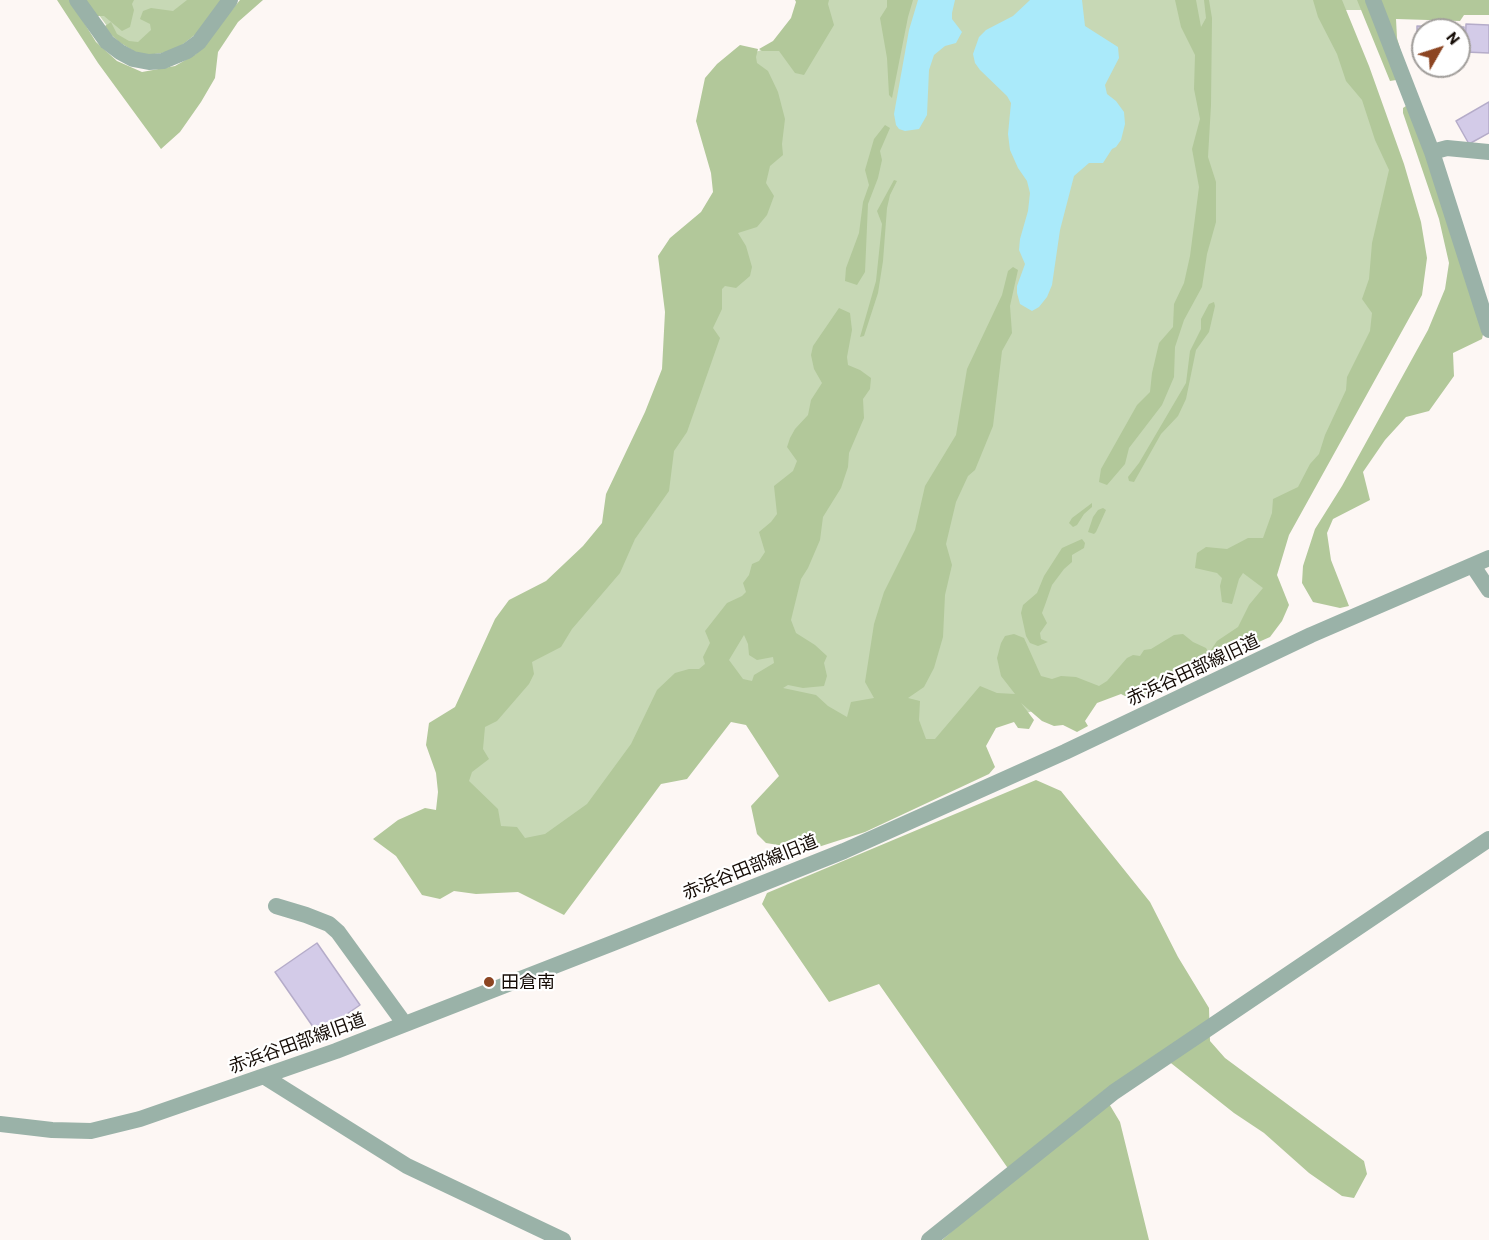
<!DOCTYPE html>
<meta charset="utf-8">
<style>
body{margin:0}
#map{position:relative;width:1489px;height:1240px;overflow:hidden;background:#fdf7f4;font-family:Barlow,sans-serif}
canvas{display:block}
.north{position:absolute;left:1411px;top:18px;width:60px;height:60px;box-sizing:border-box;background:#fff;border:2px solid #a19e9b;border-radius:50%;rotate:51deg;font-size:16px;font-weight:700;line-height:24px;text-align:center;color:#150c06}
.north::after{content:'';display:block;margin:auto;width:21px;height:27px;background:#8c4522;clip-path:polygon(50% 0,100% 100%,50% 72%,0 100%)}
</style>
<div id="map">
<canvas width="1489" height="1240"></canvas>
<div class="north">N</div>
</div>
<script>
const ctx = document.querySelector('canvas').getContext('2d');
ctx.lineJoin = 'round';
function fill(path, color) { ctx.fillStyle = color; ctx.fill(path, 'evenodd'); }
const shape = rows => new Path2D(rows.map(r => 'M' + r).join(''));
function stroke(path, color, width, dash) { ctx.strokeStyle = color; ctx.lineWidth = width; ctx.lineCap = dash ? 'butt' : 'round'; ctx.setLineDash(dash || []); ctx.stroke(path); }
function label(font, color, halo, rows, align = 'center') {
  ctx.font = font + ' Barlow,"Noto Sans JP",sans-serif'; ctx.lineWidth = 4.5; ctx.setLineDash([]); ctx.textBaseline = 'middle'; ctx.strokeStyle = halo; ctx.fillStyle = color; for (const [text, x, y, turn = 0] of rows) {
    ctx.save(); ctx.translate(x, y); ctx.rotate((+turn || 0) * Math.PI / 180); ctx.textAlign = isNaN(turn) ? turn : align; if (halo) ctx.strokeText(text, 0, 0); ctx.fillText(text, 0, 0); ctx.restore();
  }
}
fill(shape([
 [88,0,218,0,149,52,115,37],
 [804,0,1489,0,1489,10,1343,10,1402,171,1414,291,1268,566,1277,603,1249,638,926,747,717,704,530,883,444,799,463,716,603,538,667,371,717,192,742,57,775,45]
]), '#c7d8b5');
fill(shape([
 [57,0,70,0,96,42,117,61,142,72,175,66,196,54,240,0,263,0,238,22,218,52,215,78,201,102,180,132,161,149,98,63],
 [85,0,134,0,132,4,134,10,130,27,122,31,104,16,97,16],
 [187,0,222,0,196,34,177,49,162,53,147,55,135,52,119,42,107,31,105,26,111,22,117,34,129,41,138,42,151,30,150,24,140,19,143,11,151,8,173,11],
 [795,0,829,0,828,4,834,25,804,75,795,73,779,51,762,51,759,49,773,41,791,18,796,2],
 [887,0,913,0,908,17,892,98,889,95,887,58,880,18,887,7],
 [1175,0,1196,0,1201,27,1206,18,1204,0,1209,0,1212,18,1211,105,1208,157,1216,182,1216,222,1207,254,1202,287,1184,320,1175,347,1174,377,1162,405,1129,448,1125,464,1107,485,1099,482,1101,469,1137,405,1150,392,1152,373,1159,343,1173,327,1174,304,1184,283,1190,256,1199,187,1192,149,1200,119,1194,89,1195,55,1181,27],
 [1313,0,1342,0,1369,66,1404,164,1421,222,1427,258,1422,295,1289,535,1277,575,1289,605,1282,621,1270,637,1225,657,1215,654,1211,650,1217,641,1238,627,1249,605,1263,588,1243,573,1239,579,1232,604,1222,602,1220,586,1222,578,1217,573,1195,568,1197,553,1206,547,1227,549,1248,538,1263,538,1272,513,1273,499,1298,487,1310,464,1319,454,1325,435,1346,390,1347,377,1370,331,1372,313,1362,299,1369,279,1372,243,1389,170,1375,140,1362,100,1346,81,1337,54,1318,17],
 [1357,0,1489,0,1489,15,1464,15,1460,21,1396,19,1397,38,1402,55,1396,80,1390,81],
 [740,45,758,49,756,57,757,63,768,71,778,92,785,119,782,144,783,155,770,166,766,183,774,196,767,215,757,227,738,233,746,246,752,267,750,276,736,288,725,286,722,289,722,309,713,328,720,338,687,432,674,451,669,491,635,539,620,573,572,629,561,647,532,662,534,674,529,684,497,721,485,727,483,749,489,759,472,772,469,781,498,809,501,826,517,827,525,838,545,834,587,804,631,744,657,690,675,673,689,669,699,669,705,664,703,657,710,643,705,631,727,603,742,596,746,592,743,583,749,575,752,564,759,561,765,552,759,532,771,522,777,514,774,486,793,471,797,461,787,447,790,438,795,429,808,415,811,400,822,383,814,369,811,355,813,346,839,308,850,313,852,330,847,357,848,365,860,370,871,378,870,389,863,399,864,418,849,453,848,467,841,488,823,517,820,540,808,568,801,579,791,620,796,633,815,645,827,656,824,663,827,676,824,686,803,688,788,685,783,688,816,695,828,706,847,717,851,702,874,698,865,682,874,624,884,592,915,530,925,486,956,435,967,369,1002,295,1008,271,1013,267,1018,270,1010,306,1012,333,1002,351,993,426,975,470,968,476,956,502,946,544,952,565,945,595,943,637,934,668,924,687,908,698,920,701,919,720,926,739,935,739,980,686,997,693,1015,694,1001,676,997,658,1001,643,1005,636,1014,634,1024,638,1041,676,1052,679,1061,676,1076,677,1099,686,1107,681,1127,658,1133,655,1140,656,1144,650,1151,649,1174,635,1183,634,1193,642,1206,648,1213,661,1211,666,1203,671,1195,669,1189,664,1183,668,1181,676,1173,685,1162,688,1154,687,1151,693,1133,700,1121,694,1097,703,1085,721,1088,726,1077,732,1063,725,1054,726,1042,721,1021,703,1034,720,1029,729,1018,728,1014,722,996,728,986,746,995,767,989,774,865,832,809,850,766,843,757,834,751,806,779,776,746,725,731,722,687,779,661,784,564,915,518,892,476,894,454,891,440,899,422,895,396,856,373,839,398,820,425,808,436,810,438,792,436,773,426,745,429,723,455,707,495,619,509,600,546,581,583,546,602,523,606,494,645,412,662,369,665,312,658,256,670,238,701,212,713,192,711,173,696,121,705,78,717,64],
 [744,635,748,644,749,655,757,660,773,657,774,663,754,675,752,681,743,679,729,660],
 [1406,106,1423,141,1484,330,1482,339,1453,353,1454,376,1429,411,1406,417,1385,440,1363,472,1370,500,1333,519,1327,533,1331,560,1349,606,1340,608,1313,602,1302,583,1303,566,1315,529,1342,486,1428,330,1445,289,1449,263,1439,219,1403,113,1403,108],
 [885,125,890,128,880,151,882,160,878,178,868,204,865,272,857,285,845,281,846,268,859,233,863,202,869,185,865,170,874,139],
 [894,180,897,181,890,195,887,208,883,261,878,293,864,336,860,337,876,281,882,224,877,211],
 [1214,302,1215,306,1209,332,1196,350,1186,399,1178,416,1161,434,1134,482,1129,481,1128,477,1139,463,1186,383,1190,351,1201,329,1201,319,1209,304],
 [1092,503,1092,507,1084,514,1077,525,1073,527,1069,523,1072,518],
 [1103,508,1106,510,1096,532,1094,534,1088,532,1093,517,1098,510],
 [1082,539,1085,543,1084,548,1072,555,1072,562,1064,569,1052,585,1045,605,1042,613,1047,623,1040,633,1041,639,1048,642,1038,646,1030,643,1026,636,1021,613,1023,605,1037,593,1044,576,1062,548],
 [1036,780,1061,791,1150,902,1178,957,1209,1008,1210,1041,1225,1058,1364,1161,1367,1174,1354,1198,1342,1196,1309,1173,1264,1133,1234,1113,1162,1056,1102,1092,1120,1122,1149,1240,942,1240,1014,1177,879,984,829,1002,762,904,767,893]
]), '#b2c89a');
fill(shape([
 [918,0,955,0,952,13,952,19,962,32,956,43,945,46,934,55,929,70,927,115,919,129,905,131,899,129,896,125,894,114,909,30],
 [1030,0,1082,0,1085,26,1118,47,1119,58,1105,85,1107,94,1116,101,1124,112,1125,124,1121,140,1116,147,1112,149,1103,163,1089,163,1074,176,1060,230,1052,285,1047,297,1039,307,1032,311,1020,304,1017,293,1017,286,1025,264,1019,250,1020,239,1028,211,1030,193,1027,181,1018,168,1010,150,1008,134,1011,103,1007,96,980,70,975,63,973,54,979,37,986,30,1013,16]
]), '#aaeafa');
const building = shape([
 [1466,24,1489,25,1489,53,1465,52,1466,24],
 [1417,26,1464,27,1464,52,1459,52,1459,30,1423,30,1423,51,1417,51,1417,26],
 [1489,102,1489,133,1469,144,1456,121,1489,102],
 [317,943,360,1005,318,1034,275,972,317,943]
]);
fill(building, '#d3cbe8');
stroke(building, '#b5acc9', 1.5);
stroke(shape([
 [77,0,107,42,120,52,133,59,149,62,163,61,187,51,199,42,230,0],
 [1373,0,1432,152],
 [1489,152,1447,148,1432,152,1489,330],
 [1473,566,1489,590],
 [276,906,306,915,329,924,338,932,404,1023],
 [265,1077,407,1166,563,1240],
 [0,1124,52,1130,91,1131,140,1119,336,1051,613,943,844,851,1065,752,1311,635,1489,558],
 [929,1240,1114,1092,1489,839]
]), '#9ab2a8', 16);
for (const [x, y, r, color] of [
 [489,982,6,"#8c4522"]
]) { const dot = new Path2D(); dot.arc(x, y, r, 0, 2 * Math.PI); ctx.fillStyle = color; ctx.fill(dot); stroke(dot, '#fff', 2); }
label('18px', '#150c06', '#fff', [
 ["赤浜谷田部線旧道",1193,670,-25],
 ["赤浜谷田部線旧道",750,867,-22],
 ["赤浜谷田部線旧道",297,1043,-20]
]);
label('18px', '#150c06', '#fff', [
 ["田倉南",501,982]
], 'left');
</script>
